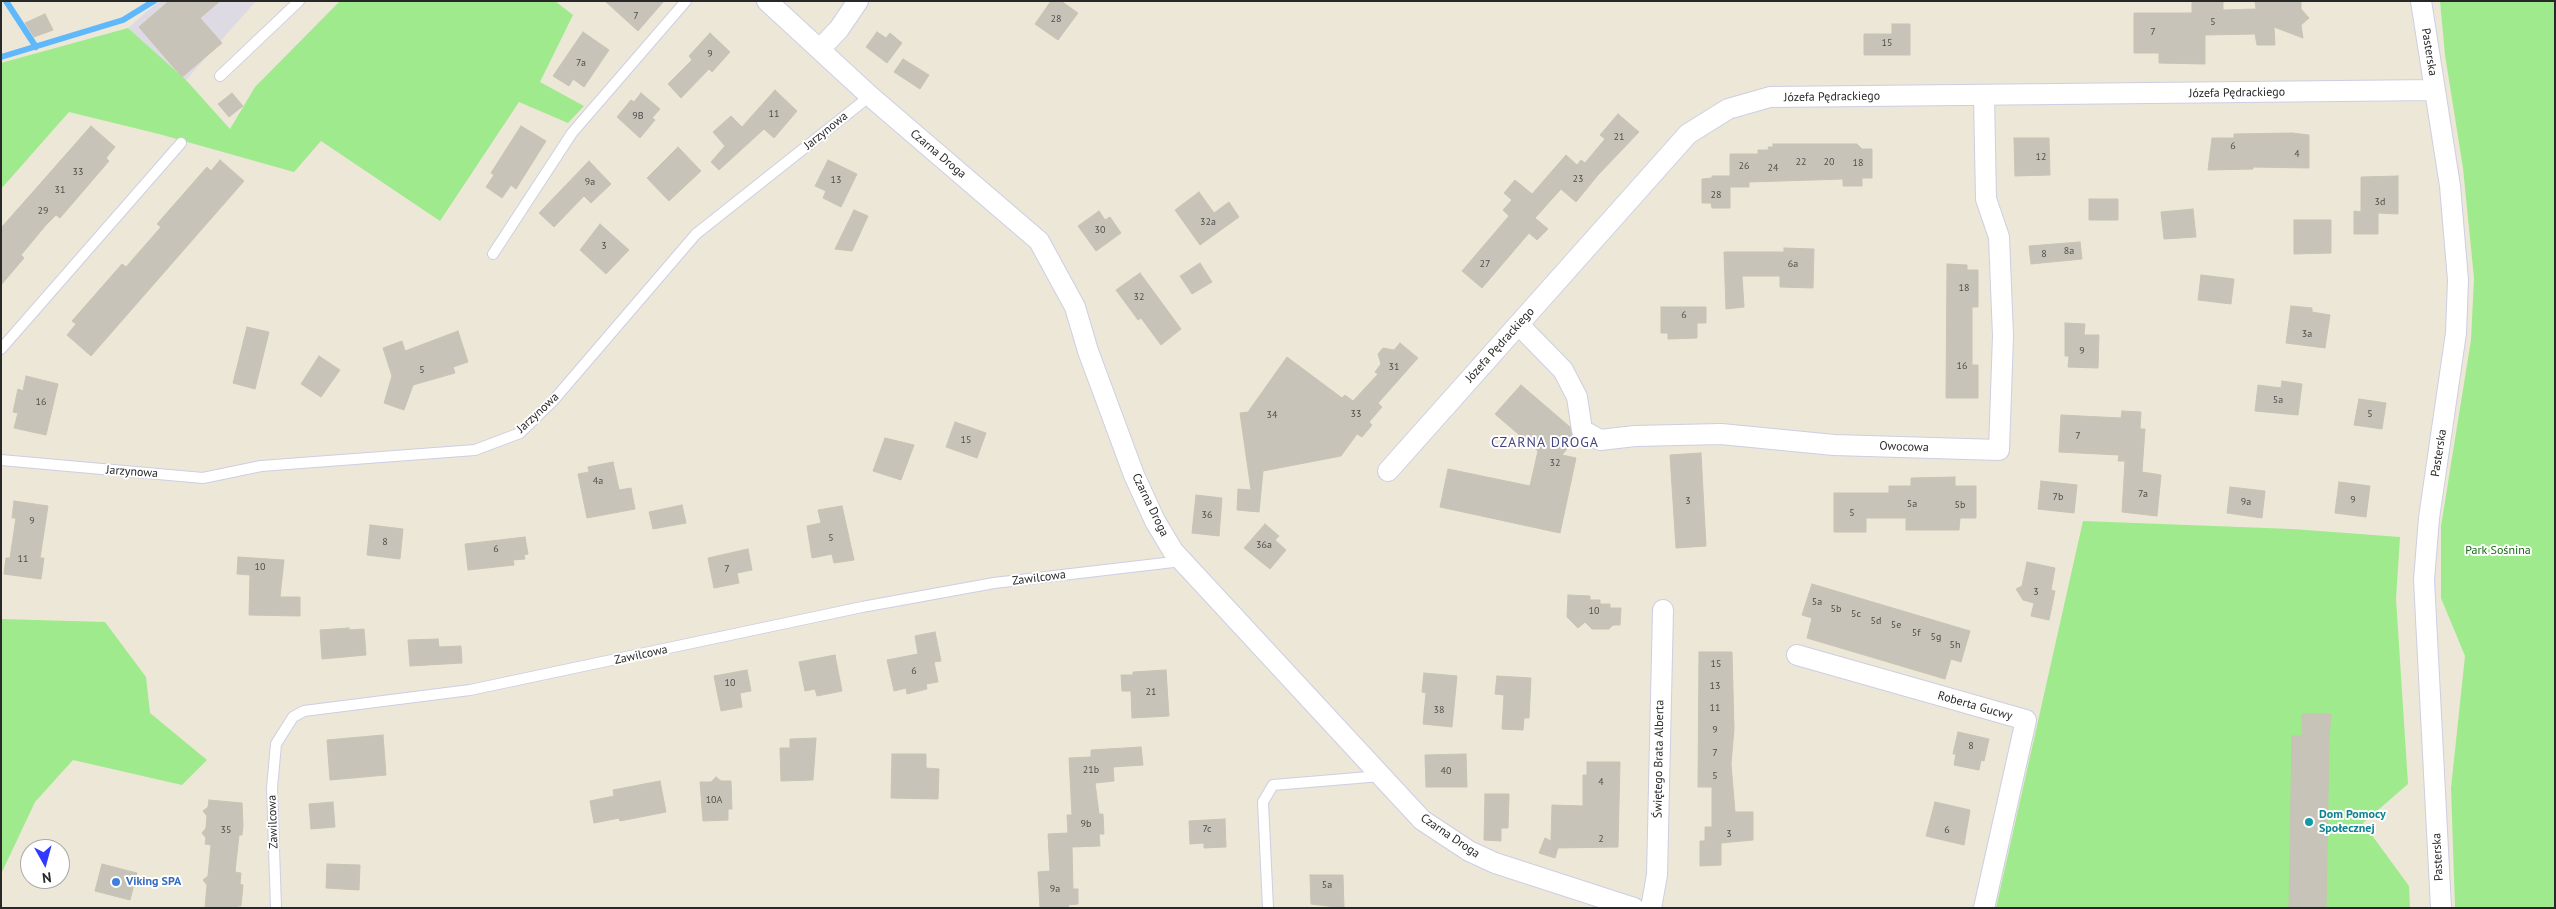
<!DOCTYPE html>
<meta charset="utf-8">
<style>
body{margin:0}
#map{position:relative;width:2556px;height:909px;overflow:hidden;background:#ede7d8;font-family:"PT Sans",sans-serif}
canvas{display:block}
.frame{position:absolute;inset:0;border:2px solid #282828;pointer-events:none}
.north{position:absolute;left:20px;top:839px;width:50px;height:50px;box-sizing:border-box;background:#fff;border:1px solid #a9a9a9;border-radius:50%;rotate:173deg;font-size:14px;font-weight:700;line-height:20px;text-align:center;color:#282828}
.north::after{content:'';display:block;margin:auto;width:18px;height:22px;background:#3238ff;clip-path:polygon(50% 0,100% 100%,50% 72%,0 100%)}
</style>
<div id="map">
<canvas width="2556" height="909"></canvas>
<div class="frame"></div>
<div class="north">N</div>
</div>
<script>
const ctx = document.querySelector('canvas').getContext('2d');
ctx.lineJoin = 'round';
function fill(path, color) { ctx.fillStyle = color; ctx.fill(path, 'evenodd'); }
const shape = rows => new Path2D(rows.map(r => 'M' + r).join(''));
function stroke(path, color, width, dash) { ctx.strokeStyle = color; ctx.lineWidth = width; ctx.lineCap = dash ? 'butt' : 'round'; ctx.setLineDash(dash || []); ctx.stroke(path); }
function label(font, color, halo, rows, align = 'center') {
  ctx.font = font + ' "PT Sans",sans-serif'; ctx.lineWidth = 4; ctx.setLineDash([]); ctx.textBaseline = 'middle'; ctx.strokeStyle = halo; ctx.fillStyle = color; for (const [text, x, y, turn = 0] of rows) {
    ctx.save(); ctx.translate(x, y); ctx.rotate((+turn || 0) * Math.PI / 180); ctx.textAlign = isNaN(turn) ? turn : align; if (halo) ctx.strokeText(text, 0, 0); ctx.fillText(text, 0, 0); ctx.restore();
  }
}
fill(shape([
 [159,1,256,1,186,80,128,28]
]), '#dedae4');
fill(shape([
 [340,1,555,1,573,15,540,82,584,106,568,123,519,102,440,221,321,141,294,172,159,134,69,112,1,189,1,63,128,28,186,80,230,129,255,87],
 [2440,1,2555,1,2555,908,2455,908,2451,788,2465,656,2441,598,2441,526,2471,340,2474,278,2463,168,2445,55],
 [2083,521,2292,529,2400,537,2396,599,2408,784,2363,823,2409,886,2410,908,1996,908],
 [1,619,105,622,146,677,150,713,207,760,182,785,73,760,35,802,1,874]
]), '#9eea8d');
stroke(shape([
 [6,1,36,47],
 [1,57,123,20,154,1]
]), '#5eb8fb', 6);
const building = shape([
 [169,1,220,1,200,18,222,43,182,77,139,27,169,1],
 [605,1,664,1,638,31,605,1],
 [1051,1,1061,1,1078,13,1058,40,1035,24,1051,1],
 [2192,1,2223,1,2223,10,2256,9,2255,1,2301,1,2301,9,2309,18,2301,25,2303,38,2274,27,2275,45,2257,45,2255,34,2205,35,2205,64,2159,63,2159,53,2134,53,2134,13,2192,13,2192,1],
 [45,14,53,30,34,37,25,23,45,14],
 [1892,24,1910,24,1910,55,1864,55,1864,34,1892,34,1892,24],
 [583,32,609,50,584,87,573,79,569,86,553,76,583,32],
 [877,32,886,38,890,33,902,43,887,63,866,47,877,32],
 [710,33,730,52,712,72,709,69,681,98,668,84,692,60,689,56,710,33],
 [903,59,929,75,920,89,894,72,903,59],
 [775,90,797,111,774,138,764,129,719,170,711,162,725,146,713,132,731,116,742,127,775,90],
 [232,93,243,106,229,117,218,104,232,93],
 [641,93,660,109,652,118,655,120,640,138,617,117,631,100,634,102,641,93],
 [1618,114,1639,132,1598,175,1576,202,1561,189,1535,218,1548,229,1537,240,1529,233,1482,288,1462,271,1509,216,1503,210,1512,200,1504,193,1515,180,1532,194,1566,155,1577,165,1581,160,1585,163,1605,139,1600,135,1618,114],
 [91,126,115,147,106,158,109,161,60,218,56,215,46,225,21,255,24,258,1,285,1,228,91,126],
 [521,126,546,141,516,189,511,185,502,198,486,187,494,175,491,173,521,126],
 [2292,133,2309,135,2309,168,2253,167,2253,169,2208,170,2212,138,2234,138,2234,134,2292,133],
 [2014,138,2049,138,2050,175,2015,176,2014,138],
 [1773,144,1857,144,1862,149,1872,149,1872,178,1862,178,1862,186,1843,186,1843,179,1749,182,1749,187,1730,187,1730,208,1712,208,1711,203,1702,203,1702,179,1712,178,1712,176,1730,176,1730,154,1758,154,1758,150,1769,150,1768,147,1773,147,1773,144],
 [678,147,701,171,669,201,647,178,678,147],
 [220,160,244,181,91,356,67,335,76,324,72,321,122,264,126,267,161,227,157,224,207,167,211,171,220,160],
 [828,160,857,174,841,207,823,198,826,191,815,186,828,160],
 [589,161,611,184,591,203,584,196,554,227,539,213,589,161],
 [2398,176,2398,214,2378,213,2378,234,2354,234,2354,211,2361,212,2361,177,2398,176],
 [1199,192,1214,213,1229,202,1239,217,1200,245,1175,210,1199,192],
 [2089,199,2118,199,2118,220,2089,220,2089,199],
 [2193,209,2196,237,2164,239,2161,212,2193,209],
 [854,210,868,216,852,251,835,249,854,210],
 [1099,211,1105,220,1110,217,1121,233,1096,251,1078,226,1099,211],
 [2294,220,2331,220,2331,253,2294,254,2294,220],
 [600,224,629,250,606,274,580,250,600,224],
 [2080,242,2082,259,2031,264,2029,246,2080,242],
 [1784,248,1814,249,1813,288,1780,287,1780,276,1742,276,1744,307,1726,309,1724,252,1784,252,1784,248],
 [1200,263,1212,282,1192,294,1180,276,1200,263],
 [1947,264,1967,265,1967,270,1978,270,1978,307,1972,307,1972,365,1978,365,1978,398,1946,398,1947,264],
 [1140,273,1181,329,1161,345,1141,318,1138,320,1116,290,1140,273],
 [2201,275,2234,279,2231,304,2198,300,2201,275],
 [2291,306,2312,308,2312,312,2330,315,2325,348,2286,343,2291,306],
 [1661,307,1706,307,1706,323,1697,323,1697,338,1668,339,1668,333,1661,333,1661,307],
 [2065,323,2085,324,2084,335,2099,335,2098,368,2068,367,2069,356,2065,356,2065,323],
 [247,327,269,332,255,389,233,383,247,327],
 [458,331,468,362,453,367,455,373,413,385,404,410,384,403,392,376,383,348,402,341,405,351,458,331],
 [1400,343,1418,358,1378,403,1382,407,1369,422,1372,425,1362,437,1357,434,1341,456,1263,471,1259,512,1237,510,1238,489,1251,490,1240,413,1248,412,1287,357,1342,398,1345,395,1353,401,1378,374,1375,372,1381,364,1378,354,1383,348,1394,350,1400,343],
 [319,356,340,370,321,397,301,384,319,356],
 [26,376,58,384,46,435,14,428,18,413,13,412,18,389,23,391,26,376],
 [2282,381,2302,384,2298,415,2255,411,2258,385,2281,388,2282,381],
 [1521,385,1570,427,1575,439,1562,455,1576,458,1560,533,1440,507,1448,469,1530,486,1538,451,1495,414,1521,385],
 [2359,399,2386,403,2382,429,2354,425,2359,399],
 [2122,411,2141,412,2140,429,2145,429,2142,472,2161,475,2157,516,2122,512,2125,461,2118,461,2119,455,2059,452,2061,415,2121,418,2122,411],
 [955,422,986,433,977,458,946,447,955,422],
 [885,438,914,445,901,480,873,471,885,438],
 [1701,453,1706,546,1676,548,1670,455,1701,453],
 [613,462,619,490,631,488,635,509,587,518,578,474,589,472,588,467,613,462],
 [1955,477,1955,486,1976,486,1976,518,1960,518,1959,530,1906,530,1906,518,1866,518,1866,532,1834,532,1834,493,1889,493,1889,486,1911,486,1911,478,1955,477],
 [2041,481,2077,485,2074,513,2038,509,2041,481],
 [2339,482,2370,486,2366,517,2335,513,2339,482],
 [2230,487,2265,491,2262,518,2227,513,2230,487],
 [1196,495,1222,498,1219,536,1192,533,1196,495],
 [14,501,48,506,40,558,44,558,41,579,4,574,6,558,10,558,16,518,12,518,14,501],
 [682,505,686,523,653,529,649,512,682,505],
 [842,506,854,560,834,563,832,554,812,558,807,526,821,523,818,510,842,506],
 [1265,524,1279,536,1275,540,1286,550,1270,569,1244,548,1265,524],
 [370,525,403,529,400,559,367,555,370,525],
 [525,537,528,554,524,555,525,559,513,560,514,565,468,570,465,544,525,537],
 [748,549,752,570,737,573,739,583,714,588,708,558,748,549],
 [238,557,284,560,280,597,300,597,300,616,249,615,250,575,237,574,238,557],
 [2027,562,2055,568,2051,590,2055,591,2049,620,2031,616,2034,603,2023,600,2016,589,2022,586,2027,562],
 [1812,584,1970,631,1961,662,1951,659,1945,679,1807,638,1812,618,1802,615,1812,584],
 [1568,595,1590,596,1590,600,1600,600,1600,604,1610,604,1610,608,1621,608,1620,625,1613,625,1609,629,1592,629,1585,622,1578,628,1567,617,1568,595],
 [349,628,349,630,364,629,366,655,322,659,320,630,349,628],
 [935,632,941,661,934,662,938,682,926,684,927,689,907,694,906,688,894,691,887,660,918,654,915,636,935,632],
 [438,639,439,647,461,646,462,663,410,666,408,640,438,639],
 [1699,652,1732,652,1734,729,1731,764,1735,812,1753,812,1753,840,1721,843,1721,865,1700,866,1700,841,1705,841,1705,827,1712,827,1712,787,1698,787,1699,652],
 [835,655,842,691,817,696,815,689,805,691,799,662,835,655],
 [747,670,751,691,740,693,742,707,721,711,714,676,747,670],
 [1166,670,1169,716,1132,718,1131,691,1122,691,1121,675,1133,675,1133,672,1166,670],
 [1424,673,1457,676,1452,727,1423,724,1426,693,1422,692,1424,673],
 [1497,676,1531,678,1529,718,1524,718,1523,730,1502,729,1504,695,1495,694,1497,676],
 [2302,714,2331,714,2329,736,2326,908,2289,908,2292,736,2302,736,2302,714],
 [1958,732,1989,739,1984,761,1981,760,1979,770,1954,765,1956,754,1953,754,1958,732],
 [383,735,386,775,330,780,327,740,383,735],
 [816,738,813,780,781,781,780,748,790,748,790,739,816,738],
 [1141,747,1143,765,1113,767,1114,781,1095,783,1099,814,1103,814,1104,834,1099,834,1100,846,1072,847,1073,889,1078,889,1078,904,1068,905,1069,908,1040,908,1038,872,1050,871,1048,834,1068,833,1067,815,1072,815,1069,758,1091,757,1091,750,1141,747],
 [892,754,926,754,926,768,939,769,938,799,891,798,892,754],
 [1466,754,1467,787,1426,787,1425,755,1466,754],
 [1587,762,1620,762,1618,847,1558,848,1555,858,1539,853,1545,838,1551,841,1552,805,1583,806,1583,775,1587,775,1587,762],
 [716,777,721,781,731,781,732,809,728,809,728,820,703,821,700,782,711,782,716,777],
 [660,781,666,812,620,821,619,818,594,823,590,801,614,796,613,790,660,781],
 [1485,794,1509,794,1508,828,1501,828,1501,841,1484,840,1485,794],
 [209,800,242,803,243,825,242,835,239,835,235,872,241,873,240,884,243,885,241,906,238,906,238,908,205,908,207,885,203,880,208,876,211,845,205,844,206,838,202,833,206,828,207,816,203,811,208,807,209,800],
 [333,802,335,827,311,829,309,804,333,802],
 [1935,802,1970,810,1964,845,1926,836,1935,802],
 [1225,819,1226,847,1204,848,1204,843,1190,844,1189,821,1225,819],
 [102,864,137,873,130,900,95,891,102,864],
 [327,864,360,865,359,890,326,888,327,864],
 [1310,875,1343,875,1344,908,1311,904,1310,875]
]);
fill(building, '#c7c3b8');
stroke(building, '#c8c3b2', 1);
const lane = shape([
 [220,76,299,1],
 [493,254,572,133,686,1],
 [1,349,181,143],
 [1,460,203,478,261,466,475,450,520,433,552,402,696,234,870,96],
 [276,908,272,788,276,744,293,717,304,711,470,690,862,607,994,583,1182,561],
 [1268,908,1263,802,1273,785,1381,776]
]);
const street = shape([
 [767,1,870,96,1039,241,1075,307,1088,351,1134,475,1155,521,1173,551,1422,820,1469,851,1495,863,1634,908],
 [2421,1,2450,186,2458,280,2456,333,2429,518,2424,580,2441,908],
 [820,49,839,29,858,1],
 [1519,325,1563,370,1577,397,1582,430,1600,440,1635,436,1721,434,1834,445,1999,450,2003,336,1999,237,1986,199,1984,95],
 [1388,471,1688,134,1728,109,1770,97,2435,90],
 [1797,655,2026,720,1984,908],
 [1651,908,1657,875,1663,610]
]);
stroke(lane, '#cdcee3', 12);
stroke(street, '#cdcee3', 22);
stroke(lane, '#fff', 10);
stroke(street, '#fff', 20);
for (const [x, y, r, color] of [
 [2309,822,5,"#0f9aa8"],
 [116,882,5,"#3f7fe0"]
]) { const dot = new Path2D(); dot.arc(x, y, r, 0, 2 * Math.PI); ctx.fillStyle = color; ctx.fill(dot); stroke(dot, '#fff', 2); }
label('10px', '#504f4c', null, [
 ["7",636,16],
 ["28",1056,19],
 ["5",2213,22],
 ["7",2153,32],
 ["15",1887,43],
 ["9",710,54],
 ["7a",581,63],
 ["11",774,114],
 ["9B",638,116],
 ["21",1619,137],
 ["6",2233,146],
 ["4",2297,154],
 ["12",2041,157],
 ["22",1801,162],
 ["20",1829,162],
 ["18",1858,163],
 ["26",1744,166],
 ["24",1773,168],
 ["33",78,172],
 ["23",1578,179],
 ["13",836,180],
 ["9a",590,182],
 ["31",60,190],
 ["28",1716,195],
 ["3d",2380,202],
 ["29",43,211],
 ["32a",1208,222],
 ["30",1100,230],
 ["3",604,246],
 ["8a",2069,251],
 ["8",2044,254],
 ["27",1485,264],
 ["6a",1793,264],
 ["18",1964,288],
 ["32",1139,297],
 ["6",1684,315],
 ["3a",2307,334],
 ["9",2082,351],
 ["16",1962,366],
 ["31",1394,367],
 ["5",422,370],
 ["5a",2278,400],
 ["16",41,402],
 ["33",1356,414],
 ["5",2370,414],
 ["34",1272,415],
 ["7",2078,436],
 ["15",966,440],
 ["32",1555,463],
 ["4a",598,481],
 ["7a",2143,494],
 ["7b",2058,497],
 ["9",2353,500],
 ["3",1688,501],
 ["9a",2246,502],
 ["5a",1912,504],
 ["5b",1960,505],
 ["5",1852,513],
 ["36",1207,515],
 ["9",32,521],
 ["5",831,538],
 ["8",385,542],
 ["36a",1264,545],
 ["6",496,549],
 ["11",23,559],
 ["10",260,567],
 ["7",727,569],
 ["3",2036,592],
 ["5a",1817,602],
 ["5b",1836,609],
 ["10",1594,611],
 ["5c",1856,614],
 ["5d",1876,621],
 ["5e",1896,625],
 ["5f",1916,633],
 ["5g",1936,637],
 ["5h",1955,645],
 ["15",1716,664],
 ["6",914,671],
 ["10",730,683],
 ["13",1715,686],
 ["21",1151,692],
 ["11",1715,708],
 ["38",1439,710],
 ["9",1715,730],
 ["8",1971,746],
 ["7",1715,753],
 ["21b",1091,770],
 ["40",1446,771],
 ["5",1715,776],
 ["4",1601,782],
 ["10A",714,800],
 ["9b",1086,824],
 ["7c",1207,829],
 ["35",226,830],
 ["6",1947,830],
 ["3",1729,834],
 ["2",1601,839],
 ["5a",1327,885],
 ["9a",1055,889]
]);
label('12px', '#282828', '#fff', [
 ["Pasterska",2429,52,81],
 ["Józefa Pędrackiego",2237,93,-1],
 ["Józefa Pędrackiego",1832,97,-1],
 ["Jarzynowa",826,131,-39],
 ["Czarna Droga",938,154,40],
 ["Józefa Pędrackiego",1500,345,-48],
 ["Jarzynowa",538,413,-43],
 ["Owocowa",1904,447,2],
 ["Pasterska",2439,453,-81],
 ["Jarzynowa",132,472,4],
 ["Czarna Droga",1150,505,64],
 ["Zawilcowa",1039,578,-7],
 ["Zawilcowa",641,655,-12],
 ["Roberta Gucwy",1975,706,16],
 ["Świętego Brata Alberta",1659,759,-89],
 ["Zawilcowa",273,822,-92],
 ["Czarna Droga",1450,836,34],
 ["Pasterska",2438,857,-93]
]);
label('12px', '#166c11', '#fff', [
 ["Park Sośnina",2498,551]
]);
label('bold 12px', '#0d838f', '#fff', [
 ["Dom Pomocy",2319,815],
 ["Społecznej",2319,829]
], 'left');
label('bold 12px', '#366cbe', '#fff', [
 ["Viking SPA",126,882]
], 'left');
ctx.letterSpacing = '1px';
label('14px', '#44457d', '#fff', [
 ["CZARNA DROGA",1545,443]
]);
ctx.letterSpacing = '0px';
</script>
